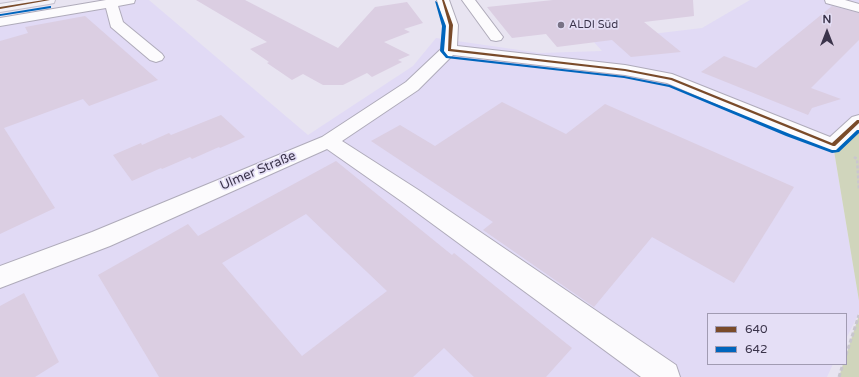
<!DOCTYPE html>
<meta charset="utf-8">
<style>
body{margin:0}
#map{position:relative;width:859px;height:377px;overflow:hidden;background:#e8e4f1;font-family:"Varela Round",sans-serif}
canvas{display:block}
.legend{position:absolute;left:707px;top:313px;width:140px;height:52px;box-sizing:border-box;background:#e5dff6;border:1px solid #a19bb2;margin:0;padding:5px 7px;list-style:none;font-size:12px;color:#3b344b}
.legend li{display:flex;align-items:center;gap:8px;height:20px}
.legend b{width:20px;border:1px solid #a19bb2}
.north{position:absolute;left:807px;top:12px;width:40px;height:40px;-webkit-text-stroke:3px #e5dff6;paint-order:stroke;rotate:0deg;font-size:11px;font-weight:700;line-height:16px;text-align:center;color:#3b344b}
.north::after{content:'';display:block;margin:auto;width:14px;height:18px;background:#3b344b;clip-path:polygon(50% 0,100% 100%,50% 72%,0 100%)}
</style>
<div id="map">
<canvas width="859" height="377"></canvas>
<ul class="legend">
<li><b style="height:5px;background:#7a4b2a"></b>640</li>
<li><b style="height:5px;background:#0065bd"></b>642</li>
</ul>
<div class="north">N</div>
</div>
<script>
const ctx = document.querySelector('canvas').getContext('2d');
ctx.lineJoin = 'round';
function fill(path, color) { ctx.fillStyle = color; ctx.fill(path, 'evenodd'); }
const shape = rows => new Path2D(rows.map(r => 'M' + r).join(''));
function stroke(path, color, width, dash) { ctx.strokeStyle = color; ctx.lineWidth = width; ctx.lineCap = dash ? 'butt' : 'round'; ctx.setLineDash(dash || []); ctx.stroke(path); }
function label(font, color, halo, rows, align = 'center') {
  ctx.font = font + ' "Varela Round",sans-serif'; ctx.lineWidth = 3.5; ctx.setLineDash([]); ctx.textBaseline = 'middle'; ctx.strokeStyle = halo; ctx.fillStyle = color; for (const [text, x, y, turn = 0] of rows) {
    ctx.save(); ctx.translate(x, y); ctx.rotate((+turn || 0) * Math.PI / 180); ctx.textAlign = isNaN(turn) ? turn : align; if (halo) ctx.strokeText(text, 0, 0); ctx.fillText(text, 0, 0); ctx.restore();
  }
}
fill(shape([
 [109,0,149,0,308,135,413,66,436,38,540,53,602,51,593,41,702,28,750,0,859,0,859,122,833,145,859,301,859,313,846,339,846,314,708,314,708,364,833,364,827,377,0,377,0,18]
]), '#e1daf5');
fill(shape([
 [859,128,859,301,833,145],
 [859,315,859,377,839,377,843,364,846,364,846,355]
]), '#d0d5bc');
fill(shape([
 [196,0,245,0,338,48,375,7,407,2,423,23,404,29,410,32,384,42,410,55,398,60,402,62,372,77,367,73,343,85,323,85,303,74,292,80,267,63,269,62,250,49,267,42],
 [553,0,693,0,694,16,644,22,681,52,631,57,612,40,557,47,546,34,512,38,487,7],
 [832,6,859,13,859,40,811,88,841,99,812,108,808,115,701,72,724,56,756,68],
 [85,16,158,80,89,106,83,99,4,128,55,208,0,234,0,41,28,33,25,27],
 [502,102,566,134,605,104,794,187,734,283,652,237,594,307,483,230,493,222,371,141,400,125,435,146],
 [221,115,245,137,220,148,219,147,192,159,190,157,162,169,161,168,132,181,113,155,141,143,142,145,169,133,171,135],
 [336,161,452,255,454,253,572,348,546,377,474,377,444,348,413,377,159,377,98,275,188,224,198,236],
 [306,214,387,291,302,356,222,263],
 [24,293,59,362,35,377,0,377,0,306]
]), '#dbcee2');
const minor = shape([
 [106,0,135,0,134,3,118,6,123,22,162,54,164,57,162,60,156,62,150,60,111,27,106,8,0,26,0,18,106,0],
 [437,0,449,0,458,25,457,46,625,65,672,74,830,137,852,117,859,115,859,131,840,149,833,151,784,133,667,83,625,75,453,55,418,90,342,141,420,191,676,365,680,377,641,377,404,203,327,149,110,246,0,288,0,266,92,232,322,137,406,82,441,49,444,25,437,0],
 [462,0,475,0,503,37,501,40,496,41,491,40,462,0],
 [825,0,845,0,859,4,859,12,826,3,825,0]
]);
const major = shape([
 [25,0,55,0,54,3,49,4,0,12,0,4,25,0]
]);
stroke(minor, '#afabba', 2);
stroke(major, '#c3bfcc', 2);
stroke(shape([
 [854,157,857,159,859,190]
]), '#c9c6ce', 2.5, [3, 2]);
stroke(shape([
 [846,355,859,315],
 [839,377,843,364]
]), '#c9c6ce', 3, [4, 2.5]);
fill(minor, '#fcfbfd');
fill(major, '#f4f2f8');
fill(shape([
 [44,0,50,0,0,9,0,7,44,0],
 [442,0,444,0,453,25,451,49,625,69,672,78,832,143,857,120,859,120,859,123,835,146,833,146,671,80,625,71,448,51,449,25,442,0]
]), '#7a4b2a');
fill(shape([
 [435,1,437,2,446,26,444,51,448,56,624,76,670,85,790,134,832,150,836,150,857,130,859,130,859,133,839,152,832,153,786,136,669,87,624,78,446,58,440,51,442,26,435,1],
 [50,6,51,6,51,8,0,16,0,14,1,14,50,6]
]), '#0065bd');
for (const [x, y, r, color] of [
 [561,25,4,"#787285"]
]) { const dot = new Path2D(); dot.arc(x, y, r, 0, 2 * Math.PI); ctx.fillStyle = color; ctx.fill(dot); stroke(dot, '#e5dff6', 1.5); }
label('11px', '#3b344b', '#e5dff6', [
 ["ALDI Süd",569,25]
], 'left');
label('13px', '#3b344b', '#e5dff6', [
 ["Ulmer Straße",258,171,-23]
]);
</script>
